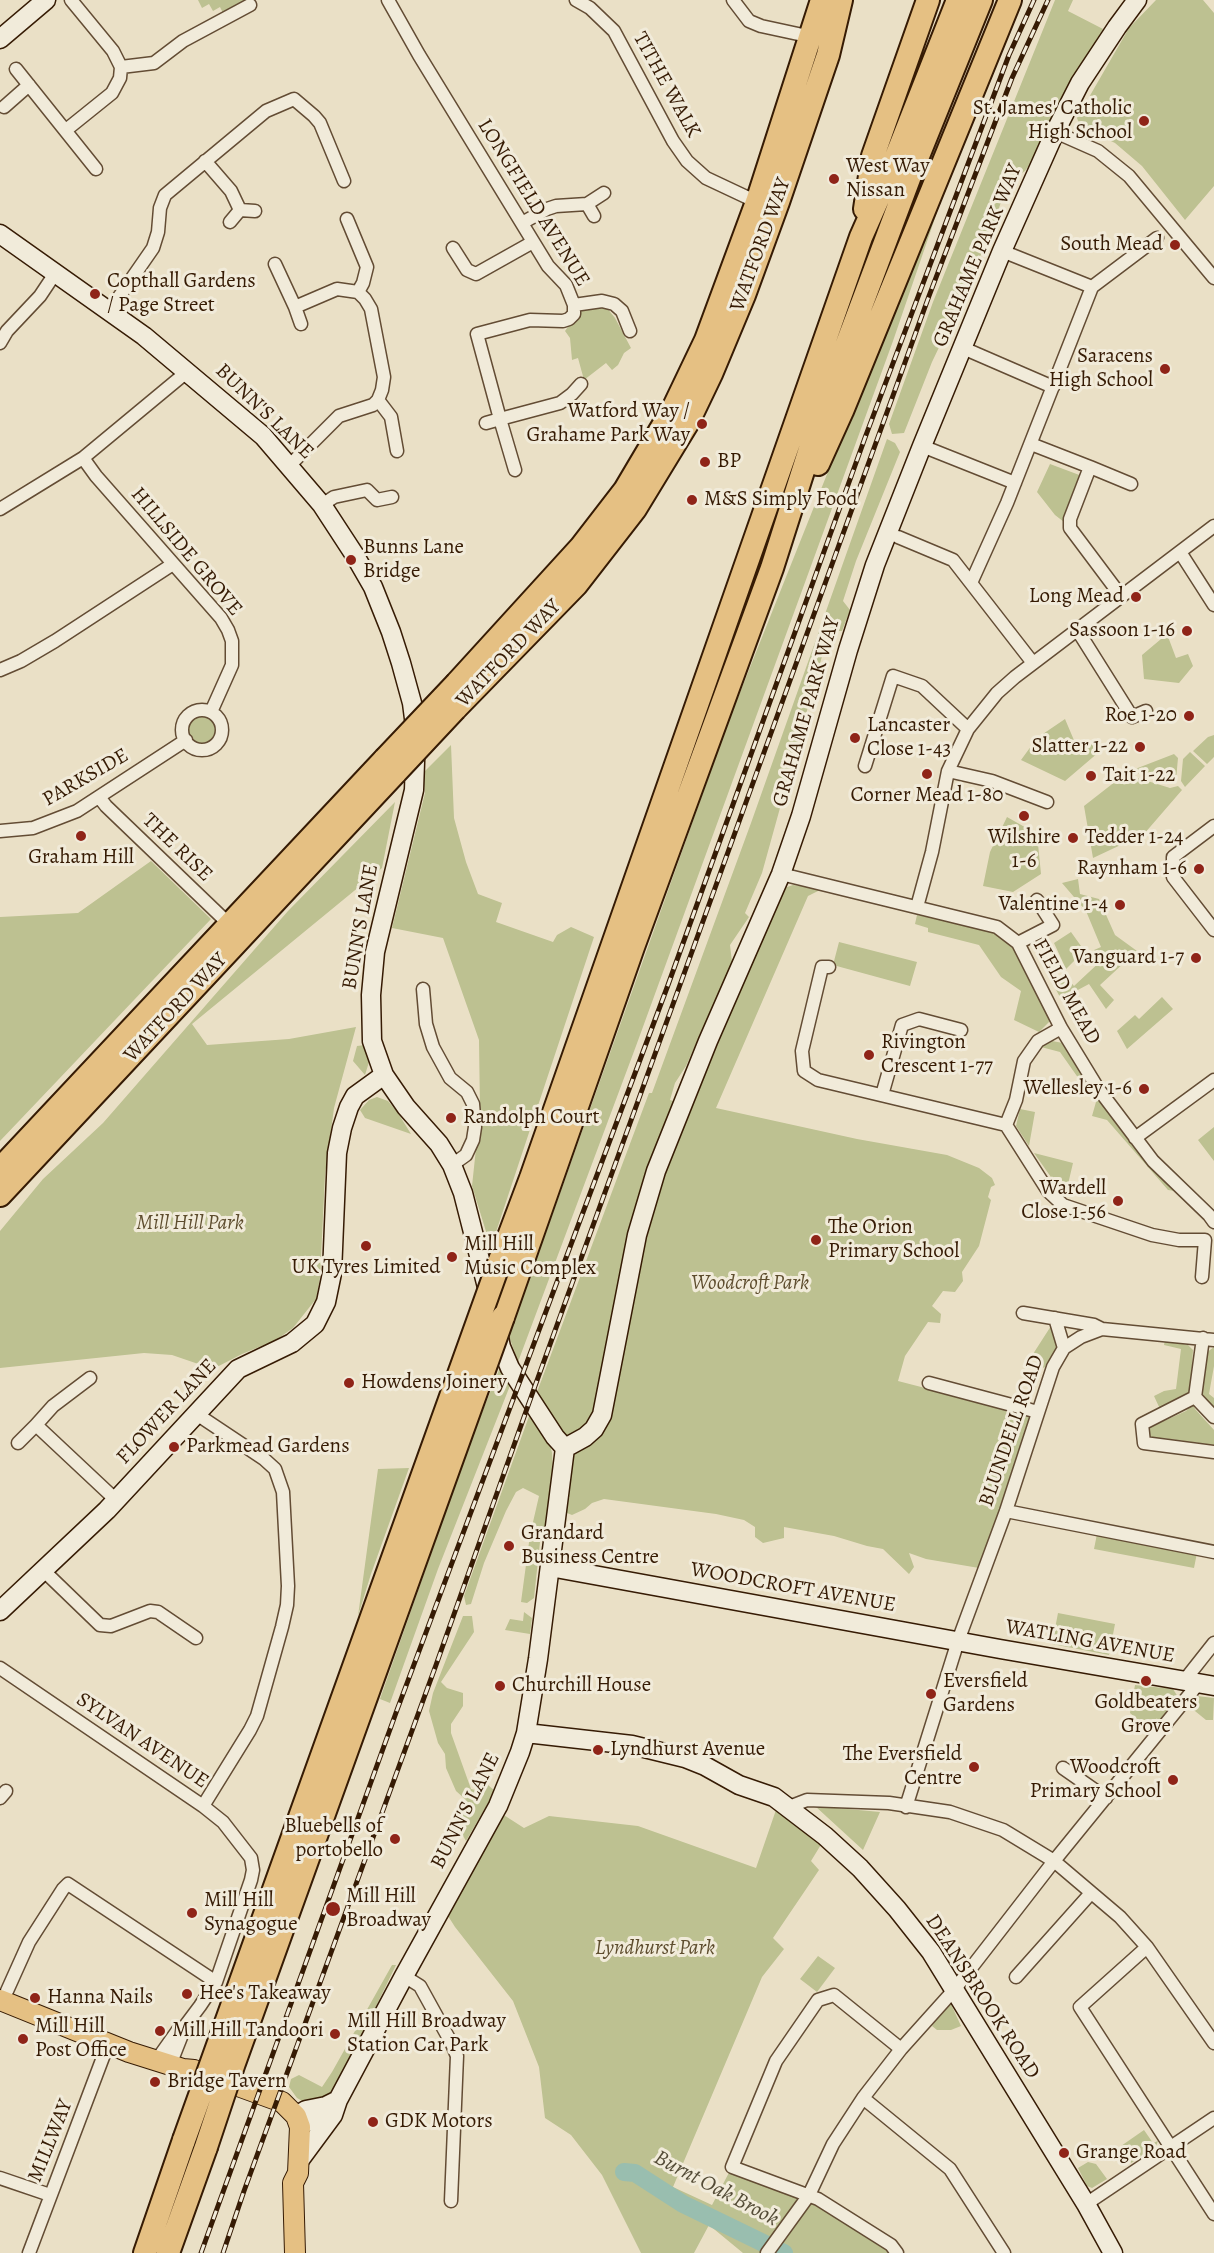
<!DOCTYPE html>
<style>
body{margin:0}
canvas{display:block;background:#eae0c6}
</style>
<canvas width="1214" height="2253"></canvas>
<script>
const ctx = document.querySelector('canvas').getContext('2d');
ctx.lineJoin = 'round';
function fill(path, color) { ctx.fillStyle = color; ctx.fill(path, 'evenodd'); }
const shape = rows => new Path2D(rows.map(r => 'M' + r).join(''));
function stroke(path, color, width, dash) { ctx.strokeStyle = color; ctx.lineWidth = width; ctx.lineCap = dash ? 'butt' : 'round'; ctx.setLineDash(dash || []); ctx.stroke(path); }
function label(font, color, halo, rows, align = 'center') {
  ctx.font = font + ' Alegreya,serif'; ctx.lineWidth = 6; ctx.setLineDash([]); ctx.textBaseline = 'middle'; ctx.strokeStyle = halo; ctx.fillStyle = color; for (const [text, x, y, turn = 0] of rows) {
    ctx.save(); ctx.translate(x, y); ctx.rotate((+turn || 0) * Math.PI / 180); ctx.textAlign = isNaN(turn) ? turn : align; if (halo) ctx.strokeText(text, 0, 0); ctx.fillText(text, 0, 0); ctx.restore();
  }
}
fill(shape([
 [198,0,246,0,223,13,220,7,213,11,209,4,202,8],
 [1055,0,1073,0,1068,11,1103,29,1080,67,1036,155,1025,171,1007,184,995,220,966,291,932,362,904,433,892,434,889,424,933,302],
 [1156,0,1203,0,1214,13,1214,186,1185,220,1142,166,1115,143,1080,126,1077,118,1129,28],
 [971,113,893,341,636,1046,518,1362,509,1336,729,720],
 [596,305,607,308,615,318,631,348,624,353,618,365,612,370,606,363,584,380,578,358,572,360,570,338,565,331,581,309],
 [887,439,895,443,900,452,856,561,843,601,850,610,842,631,829,631,762,873,745,913,749,917,730,945,732,962,686,1066,675,1083,670,1100,692,1107,715,1042,781,889,793,885,822,889,808,896,716,1108,857,1139,947,1155,979,1168,992,1178,995,1185,991,1187,988,1197,991,1200,979,1246,962,1272,963,1281,955,1292,943,1291,932,1306,941,1314,940,1323,928,1322,905,1356,898,1381,1037,1417,979,1568,926,1559,909,1553,914,1567,909,1574,883,1549,867,1546,834,1536,784,1527,784,1538,763,1543,755,1537,755,1527,744,1520,716,1514,604,1499,592,1503,585,1509,572,1515,562,1511,570,1497,557,1506,565,1448,534,1400,649,1093,652,1093,751,823],
 [1050,464,1082,476,1064,522,1055,515,1037,492],
 [1167,634,1176,658,1188,654,1193,666,1179,683,1144,679,1142,655],
 '186 729a16 16 0 1 1 32 0a16 16 0 1 1-32 0Z',
 [1065,719,1076,745,1092,742,1099,752,1065,781,1021,760,1037,738],
 [1214,735,1214,757,1207,764,1193,751,1208,737],
 [451,745,454,818,466,862,478,894,502,903,496,922,553,942,557,935,571,927,594,937,495,1235,488,1238,472,1186,480,1111,479,1040,443,938,392,928,425,793,423,773],
 [1190,752,1205,766,1185,787,1181,781,1183,759],
 [1174,754,1178,758,1176,780,1171,783,1130,771],
 [1125,774,1170,788,1178,786,1182,790,1144,834,1093,858,1084,806],
 [395,802,382,868,192,1024,207,1045,289,1039,356,1027,334,1108,325,1175,320,1278,316,1299,293,1328,276,1340,242,1354,213,1369,172,1355,144,1353,0,1368,0,1231,43,1179,103,1123,288,911],
 [1007,817,1037,834,1041,874,1013,892,983,886,990,852],
 [151,861,211,919,0,1141,0,917,78,913],
 [1078,879,1080,894,1099,899,1115,935,1137,951,1100,985,1114,1000,1106,1009,1089,984,1061,999,1054,986,1067,978,1074,986,1103,959,1094,950,1101,947,1086,911,1062,883],
 [917,915,992,930,1015,950,1051,1020,1039,1032,1014,1020,1021,991,1001,977,979,945,928,932,928,928,915,924],
 [1071,932,1081,946,1078,957,1066,969,1054,943],
 [839,942,917,962,910,986,833,965],
 [1162,997,1173,1009,1127,1049,1117,1031,1135,1015,1139,1019],
 [1052,1041,1063,1043,1091,1086,1086,1089,1060,1052,1041,1047],
 [365,1045,369,1062,365,1075,353,1061,357,1046],
 [1094,1092,1181,1192,1168,1190,1107,1120,1092,1116,1096,1102,1090,1095],
 [377,1097,388,1101,398,1113,411,1134,365,1118,360,1110,369,1100],
 [1020,1109,1035,1112,1029,1146,1016,1126],
 [1214,1127,1214,1161,1198,1140],
 [1034,1153,1073,1163,1065,1197],
 [1051,1326,1058,1346,1044,1368,1038,1364,1033,1354],
 [1165,1340,1188,1345,1193,1350,1190,1394,1160,1409,1154,1396,1164,1391,1176,1389,1181,1349,1164,1345],
 [1214,1347,1214,1366,1209,1394,1214,1398,1214,1411,1200,1399,1206,1353],
 [501,1365,511,1383,438,1569,390,1703,380,1699,471,1440],
 [1193,1403,1195,1409,1214,1430,1214,1445,1162,1438,1156,1442,1149,1440,1147,1427,1152,1421,1157,1424,1186,1411],
 [532,1408,549,1439,552,1453,553,1469,545,1538,540,1542,534,1598,527,1603,521,1602,530,1535,539,1496,523,1488,516,1492,506,1511,484,1563,471,1604,466,1605,464,1596],
 [409,1468,371,1574,358,1616,378,1469],
 [1097,1534,1197,1553,1194,1568,1094,1549],
 [524,1612,532,1618,530,1634,505,1630,510,1619,523,1621],
 [1058,1613,1115,1624,1109,1655,1052,1644],
 [463,1616,472,1616,474,1632,441,1682,447,1688,463,1693,463,1706,451,1724,451,1733,471,1789,480,1791,488,1785,495,1791,466,1841,457,1825,466,1800,456,1791,446,1768,445,1754,438,1743,429,1711,433,1693],
 [1135,1685,1173,1689,1178,1697,1151,1731,1130,1713],
 [1197,1696,1214,1698,1213,1720,1206,1720,1190,1707],
 [815,1806,880,1812,863,1850],
 [777,1807,822,1843,811,1861,819,1870,773,1938,784,1949,762,1977,673,2187,712,2205,733,2165,809,2195,897,2253,743,2253,709,2225,694,2253,641,2253,602,2175,571,2135,545,2118,539,2067,513,2001,455,1927,443,1908,496,1810,524,1828,549,1816,638,1826,756,1868],
 [818,1956,835,1968,817,1992,800,1979],
 [392,1965,396,1965,335,2091,325,2099,306,2103,297,2098,289,2087,291,2079,299,2075,322,2087,332,2072],
 [947,2004,951,2004,961,2026,951,2030,937,2030,932,2026],
 [1144,2130,1153,2143,1158,2141,1156,2146,1131,2163,1121,2146],
 [1088,2162,1096,2164,1107,2179,1092,2188,1087,2186,1078,2168]
]), '#bdc191');
stroke(shape([
 [624,2172,635,2173,683,2204,784,2253]
]), '#99beaf', 18);
const street = shape([
 [388,0,419,55,548,266,566,285,574,305,574,314,569,319,563,321,530,320,477,334,500,419,486,423],
 [576,0,590,8,614,31,673,141,687,161,706,178,757,202],
 [733,0,749,21,761,26,812,37],
 [121,67,154,63,183,41,250,5],
 [16,69,96,169],
 [4,107,29,85],
 [66,130,112,93,120,78,121,67,113,51,71,0],
 [1055,132,1098,151,1129,176,1214,278],
 [205,161,231,191,240,210],
 [587,204,594,216],
 [347,219,367,267,363,283,358,292],
 [230,222,240,210,255,211],
 [522,223,547,209,556,206,587,204,604,193],
 [453,248,467,270,476,274,533,242],
 [1002,251,1092,287],
 [275,264,295,307,337,289,358,292,365,299,371,309,384,377,382,390,378,400,373,405,339,416,290,465],
 [574,305,602,301,614,304,622,311,630,331],
 [295,307,301,324],
 [110,310,153,248,158,232,160,208,165,195,266,111,294,99,314,116,320,123,344,181],
 [0,343,7,331,40,296,56,272],
 [963,348,1053,387],
 [378,400,391,417,397,451],
 [1031,444,1090,467,1070,519,1070,528,1121,596],
 [922,446,1015,483],
 [83,458,96,476,221,618,228,630,232,641,232,665,211,712],
 [1090,467,1131,484],
 [515,470,500,419,560,403,572,394,581,384],
 [322,505,334,497,367,490,377,500,392,497],
 [0,509,83,458,188,371],
 [898,537,953,560,1033,663],
 [1180,552,1214,605],
 [971,583,1007,503,1092,287,1157,238],
 [1078,631,1132,717,1146,711],
 [0,670,21,661,55,641,173,564],
 '182 730a20 20 0 1 1 40 0a20 20 0 1 1-40 0Z',
 [865,766,893,676,922,686,968,729],
 [948,771,992,781,1047,802],
 [99,797,106,806,230,925],
 [1214,826,1173,857,1173,877,1214,930],
 [0,831,33,828,77,811,186,740],
 [781,874,997,927,1018,943,1061,1028,1097,1087,1153,1161,1209,1215,1214,1222],
 [917,907,932,852,948,771,968,729,997,693,1015,677,1214,526],
 [1018,943,1053,925,1037,900],
 [829,967,822,967,802,1051,804,1071,818,1080,1006,1125],
 [423,989,426,1024,433,1047,450,1078,467,1092,473,1104,475,1127,473,1140,466,1155,452,1165],
 [882,1095,902,1025,919,1019,961,1030],
 [1006,1125,1048,1191,1063,1205,1152,1235,1179,1240,1205,1240,1202,1277],
 [1006,1125,1016,1100,1024,1061,1038,1041,1061,1028],
 [1135,1138,1214,1080],
 [1023,1313,1094,1325,1102,1329],
 [1055,1318,1064,1348],
 [90,1378,53,1406,36,1425,116,1500],
 [929,1383,1038,1412],
 [1195,1397,1142,1424,1144,1443,1214,1452],
 [1195,1397,1203,1338],
 [1195,1397,1214,1417],
 [195,1413,264,1459,275,1469,283,1492,288,1586,287,1605,282,1627,257,1716,250,1730,203,1806],
 [18,1443,36,1425],
 [1006,1511,1214,1552],
 [43,1570,100,1625,111,1626,150,1611,158,1612,196,1638],
 [0,1668,203,1806,223,1822,251,1858,253,1870,251,1880,216,1982,200,2006,185,2026,178,2030,156,2061],
 [1184,1681,1214,1643],
 [1063,1768,1106,1798],
 [0,1798,6,1791],
 [789,1807,807,1800,889,1803,950,1812,1003,1830,1054,1861,1120,1917,1147,1947,1214,2043],
 [906,1807,958,1641,1006,1511,1053,1367,1064,1348,1081,1337,1102,1329,1214,1340],
 [1147,1947,1080,2007,1214,2214],
 [404,1976,420,1986,452,2044,457,2056,451,2201],
 [1016,1977,1091,1893],
 [7,1991,29,1942,63,1889,68,1884,216,1982],
 [170,2065,185,2027],
 [863,2098,950,2169,1004,2253],
 [0,2178,50,2195],
 [1086,2204,1214,2118],
 [29,2253,108,2044],
 [767,2253,809,2195,833,2144,863,2098,901,2049,954,1990,1054,1861,1198,1684],
 [897,2253,891,2245,818,2199,732,2167,776,2061,818,2000,834,1995,901,2049]
]);
const secondary = shape([
 [0,39,46,0],
 [0,234,144,336,263,436,322,505,354,554,373,587,391,632,401,663,412,703,416,734,414,790,375,952,371,995,372,1041,384,1075,406,1107,439,1144,452,1165,463,1193,489,1295],
 [497,1328,501,1347,510,1368,555,1437,565,1448],
 [565,1448,585,1437,594,1429,602,1415,637,1235,656,1171,708,1041,781,874,801,816,848,650,875,565,922,446,1002,251,1055,132,1080,83,1117,27,1137,0],
 [550,1567,1000,1649,1214,1686],
 [0,1611,107,1510,238,1369,292,1343,315,1324,326,1302,332,1273,337,1153,342,1128,349,1107,355,1096,384,1075],
 [526,1733,632,1745,685,1758,705,1766,739,1785,774,1797,825,1836,860,1868,897,1909,931,1952,1086,2204,1113,2253],
 [338,2100,326,2106,306,2110,296,2116,307,2122,333,2115,338,2100,404,1976,498,1806,520,1752,526,1733,538,1659,565,1448],
 [299,2161,333,2115]
]);
const primary = shape([
 [0,2000,129,2052,183,2069,194,2070,282,2102,296,2116,300,2127,298,2173,293,2183,295,2253]
]);
const highway = shape([
 [865,209,873,156,928,0],
 [818,464,842,411,1010,0],
 [457,683,581,547,625,490,673,409,706,340,757,202,822,0],
 [455,709,576,585,635,509,688,422,711,374,744,295,778,202,828,55,841,0],
 [0,1169,385,759],
 [0,1195,396,772],
 [499,1263,531,1178,861,237,892,167,958,0],
 [503,1317,633,947,772,568,825,402,910,176,981,0],
 [145,2253,184,2140],
 [168,2253,206,2147]
]);
stroke(street, '#634c34', 15);
stroke(secondary, '#361b04', 21);
stroke(primary, '#361b04', 22);
stroke(highway, '#361b04', 26);
stroke(street, '#f1ebda', 12);
stroke(secondary, '#f1ebda', 18);
stroke(primary, '#e5c083', 20);
stroke(highway, '#e5c083', 22);
const rail = shape([
 [201,2253,397,1710,668,985,866,435,1009,55,1034,0],
 [223,2253,244,2191,436,1665,535,1386,929,296,1012,78,1048,0]
]);
stroke(rail, '#361b04', 5);
stroke(rail, '#f1ebda', 3, [9]);
const highwayBridge = shape([
 [385,759,457,683],
 [396,772,455,709],
 [184,2140,499,1263],
 [206,2147,234,2063,503,1317]
]);
stroke(highwayBridge, '#361b04', 26, []);
stroke(highwayBridge, '#e5c083', 22);
for (const [x, y, r, color] of [
 [1144,121,6,"#8f2418"],
 [834,179,6,"#8f2418"],
 [1175,245,6,"#8f2418"],
 [95,294,6,"#8f2418"],
 [1165,369,6,"#8f2418"],
 [702,424,6,"#8f2418"],
 [705,462,6,"#8f2418"],
 [692,500,6,"#8f2418"],
 [351,560,6,"#8f2418"],
 [1136,597,6,"#8f2418"],
 [1187,631,6,"#8f2418"],
 [1189,716,6,"#8f2418"],
 [855,738,6,"#8f2418"],
 [1140,747,6,"#8f2418"],
 [927,774,6,"#8f2418"],
 [1091,776,6,"#8f2418"],
 [1024,816,6,"#8f2418"],
 [81,836,6,"#8f2418"],
 [1073,838,6,"#8f2418"],
 [1199,869,6,"#8f2418"],
 [1120,905,6,"#8f2418"],
 [1196,958,6,"#8f2418"],
 [869,1055,6,"#8f2418"],
 [1144,1089,6,"#8f2418"],
 [451,1118,6,"#8f2418"],
 [1118,1201,6,"#8f2418"],
 [816,1240,6,"#8f2418"],
 [366,1246,6,"#8f2418"],
 [452,1257,6,"#8f2418"],
 [349,1383,6,"#8f2418"],
 [174,1447,6,"#8f2418"],
 [509,1546,6,"#8f2418"],
 [1146,1681,6,"#8f2418"],
 [500,1686,6,"#8f2418"],
 [931,1694,6,"#8f2418"],
 [598,1750,6,"#8f2418"],
 [974,1767,6,"#8f2418"],
 [1173,1780,6,"#8f2418"],
 [395,1839,6,"#8f2418"],
 [333,1909,8,"#8f2418"],
 [192,1913,6,"#8f2418"],
 [187,1994,6,"#8f2418"],
 [35,1998,6,"#8f2418"],
 [160,2031,6,"#8f2418"],
 [335,2034,6,"#8f2418"],
 [23,2039,6,"#8f2418"],
 [155,2082,6,"#8f2418"],
 [373,2122,6,"#8f2418"],
 [1064,2153,6,"#8f2418"]
]) { const dot = new Path2D(); dot.arc(x, y, r, 0, 2 * Math.PI); ctx.fillStyle = color; ctx.fill(dot); stroke(dot, '#f1ebda', 2); }
label('21px', '#361b04', '#f1ebda', [
 ["TITHE WALK",666,85,61],
 ["LONGFIELD AVENUE",533,203,58],
 ["WATFORD WAY",761,245,-70],
 ["GRAHAME PARK WAY",978,256,-67],
 ["BUNN'S LANE",264,412,44],
 ["HILLSIDE GROVE",186,552,50],
 ["WATFORD WAY",509,654,-46],
 ["GRAHAME PARK WAY",807,712,-74],
 ["PARKSIDE",86,778,-30],
 ["THE RISE",177,848,44],
 ["BUNN'S LANE",361,927,-80],
 ["FIELD MEAD",1066,992,61],
 ["WATFORD WAY",176,1008,-47],
 ["FLOWER LANE",167,1412,-47],
 ["BLUNDELL ROAD",1012,1431,-71],
 ["WOODCROFT AVENUE",793,1588,10],
 ["WATLING AVENUE",1090,1642,10],
 ["SYLVAN AVENUE",142,1741,34],
 ["BUNN'S LANE",466,1811,-63],
 ["DEANSBROOK ROAD",982,1997,57],
 ["MILLWAY",51,2141,-68]
]);
label('21px', '#361b04', '#f1ebda', [
 ["St. James' Catholic",1132,109,"right"],
 ["High School",1132,133,"right"],
 ["West Way",846,167],
 ["Nissan",846,191],
 ["South Mead",1163,245,"right"],
 ["Copthall Gardens",107,282],
 ["/ Page Street",107,306],
 ["Saracens",1153,357,"right"],
 ["High School",1153,381,"right"],
 ["Watford Way /",690,412,"right"],
 ["Grahame Park Way",690,436,"right"],
 ["BP",717,462],
 ["M&S Simply Food",704,500],
 ["Bunns Lane",363,548],
 ["Bridge",363,572],
 ["Long Mead",1124,597,"right"],
 ["Sassoon 1-16",1175,631,"right"],
 ["Roe 1-20",1177,716,"right"],
 ["Lancaster",867,726],
 ["Close 1-43",867,750],
 ["Slatter 1-22",1128,747,"right"],
 ["Tait 1-22",1103,776],
 ["Corner Mead 1-80",927,796,"center"],
 ["Wilshire",1024,838,"center"],
 ["1-6",1024,862,"center"],
 ["Tedder 1-24",1085,838],
 ["Graham Hill",81,858,"center"],
 ["Raynham 1-6",1187,869,"right"],
 ["Valentine 1-4",1108,905,"right"],
 ["Vanguard 1-7",1184,958,"right"],
 ["Rivington",881,1043],
 ["Crescent 1-77",881,1067],
 ["Wellesley 1-6",1132,1089,"right"],
 ["Randolph Court",463,1118],
 ["Wardell",1106,1189,"right"],
 ["Close 1-56",1106,1213,"right"],
 ["The Orion",828,1228],
 ["Primary School",828,1252],
 ["Mill Hill",464,1245],
 ["Music Complex",464,1269],
 ["UK Tyres Limited",366,1268,"center"],
 ["Howdens Joinery",361,1383],
 ["Parkmead Gardens",186,1447],
 ["Grandard",521,1534],
 ["Business Centre",521,1558],
 ["Eversfield",943,1682],
 ["Gardens",943,1706],
 ["Churchill House",512,1686],
 ["Goldbeaters",1146,1703,"center"],
 ["Grove",1146,1727,"center"],
 ["Lyndhurst Avenue",610,1750],
 ["The Eversfield",962,1755,"right"],
 ["Centre",962,1779,"right"],
 ["Woodcroft",1161,1768,"right"],
 ["Primary School",1161,1792,"right"],
 ["Bluebells of",383,1827,"right"],
 ["portobello",383,1851,"right"],
 ["Mill Hill",346,1897],
 ["Broadway",346,1921],
 ["Mill Hill",204,1901],
 ["Synagogue",204,1925],
 ["Hee's Takeaway",199,1994],
 ["Hanna Nails",47,1998],
 ["Mill Hill Broadway",347,2022],
 ["Station Car Park",347,2046],
 ["Mill Hill",35,2027],
 ["Post Office",35,2051],
 ["Mill Hill Tandoori",172,2031],
 ["Bridge Tavern",167,2082],
 ["GDK Motors",385,2122],
 ["Grange Road",1076,2153]
], 'left');
label('italic 21px', '#5e4d2e', '#f1ebda', [
 ["Mill Hill Park",190,1224],
 ["Woodcroft Park",750,1284],
 ["Lyndhurst Park",655,1949]
]);
label('italic 22px', '#544c37', '#f1ebda', [
 ["Burnt Oak Brook",716,2189,28]
]);
</script>
